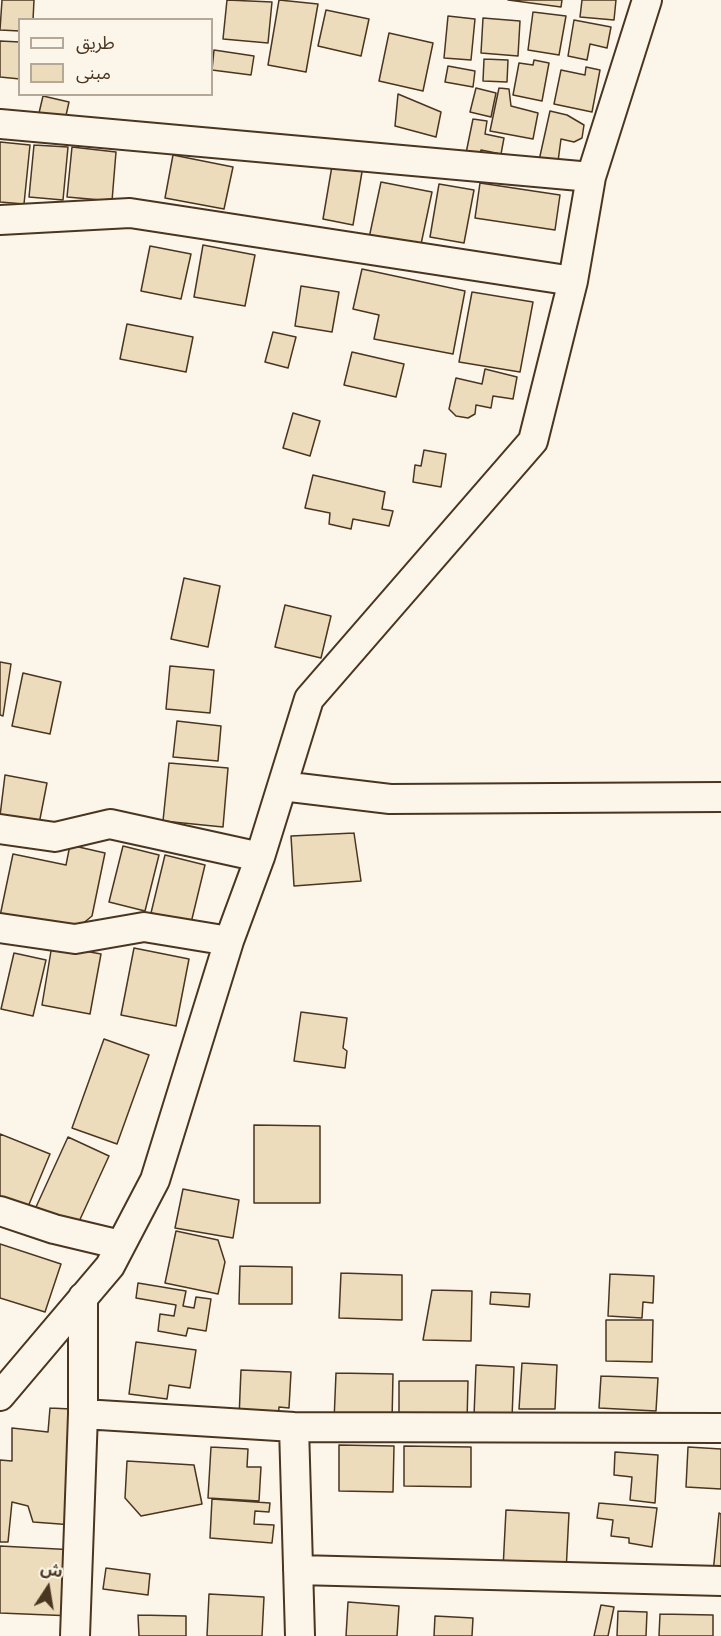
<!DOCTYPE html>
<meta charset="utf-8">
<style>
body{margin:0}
#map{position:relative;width:721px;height:1636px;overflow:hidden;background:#fbf6e9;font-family:Figtree,"Noto Sans Arabic",sans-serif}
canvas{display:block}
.legend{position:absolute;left:18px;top:18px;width:195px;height:78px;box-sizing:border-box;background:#fbf6e9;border:2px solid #b4a999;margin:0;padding:8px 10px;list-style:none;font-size:18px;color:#4a3520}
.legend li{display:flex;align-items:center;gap:12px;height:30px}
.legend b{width:30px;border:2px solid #b4a999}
.north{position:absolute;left:18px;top:1558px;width:60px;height:60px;-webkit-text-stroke:4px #fbf6e9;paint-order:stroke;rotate:12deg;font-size:16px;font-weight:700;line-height:24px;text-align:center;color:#4a3520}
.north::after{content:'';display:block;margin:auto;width:21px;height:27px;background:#4a3520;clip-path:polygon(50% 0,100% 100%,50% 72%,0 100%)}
</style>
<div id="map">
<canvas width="721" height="1636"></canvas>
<ul class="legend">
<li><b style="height:8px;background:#fbf6e9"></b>طريق</li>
<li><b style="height:16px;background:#ecdcbc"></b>مبنى</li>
</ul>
<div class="north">ش</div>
</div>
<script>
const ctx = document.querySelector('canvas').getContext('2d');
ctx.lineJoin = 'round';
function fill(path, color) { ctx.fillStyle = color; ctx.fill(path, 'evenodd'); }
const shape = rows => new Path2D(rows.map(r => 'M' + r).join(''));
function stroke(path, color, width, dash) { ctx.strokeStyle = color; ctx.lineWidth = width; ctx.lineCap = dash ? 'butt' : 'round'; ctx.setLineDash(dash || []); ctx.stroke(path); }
const building = shape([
 [2,0,34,0,33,20,20,20,20,31,0,30,2,0],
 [227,0,272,2,268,43,223,39,227,0],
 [279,0,318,4,306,72,268,65,279,0],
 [508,0,562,0,561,7,508,0],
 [582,0,616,0,614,20,580,17,582,0],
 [326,10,369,19,361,56,318,46,326,10],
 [533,12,566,16,559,55,528,50,533,12],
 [448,16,475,19,471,60,444,58,448,16],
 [483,18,520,21,518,56,481,53,483,18],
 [574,20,611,27,607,48,590,44,587,60,568,56,574,20],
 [389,33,433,43,423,91,379,81,389,33],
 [0,41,20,42,20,79,0,77,0,41],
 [214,50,254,56,251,75,212,70,214,50],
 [484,59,508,60,507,82,483,81,484,59],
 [534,60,549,63,542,101,513,95,519,63,533,65,534,60],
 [448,66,475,71,473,87,445,82,448,66],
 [586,67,600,70,592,112,554,104,561,70,585,75,586,67],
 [476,88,496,93,491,117,470,112,476,88],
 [499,88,509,89,511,106,538,113,533,139,490,131,499,88],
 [398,94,441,112,436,137,395,126,398,94],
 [43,96,69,102,65,120,39,113,43,96],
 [550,111,567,115,584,125,582,138,574,142,561,139,557,169,538,165,550,111],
 [473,119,487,121,485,134,504,138,501,154,481,150,479,161,465,158,473,119],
 [0,142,30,145,24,204,0,202,0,142],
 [34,145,68,147,63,200,29,197,34,145],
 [72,147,116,152,112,201,67,197,72,147],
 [173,155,233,167,224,209,165,198,173,155],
 [333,160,363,166,353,225,323,219,333,160],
 [381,182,432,192,420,249,369,238,381,182],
 [480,183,560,195,555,230,475,218,480,183],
 [439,184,474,190,464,243,430,237,439,184],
 [203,245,255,255,245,306,194,297,203,245],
 [150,246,191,254,181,299,141,291,150,246],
 [362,269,465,291,453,354,374,339,379,315,353,309,362,269],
 [301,286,339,292,332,332,295,326,301,286],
 [472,292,533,302,520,372,459,362,472,292],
 [127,324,193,337,186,372,120,359,127,324],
 [273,332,296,337,288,368,265,362,273,332],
 [352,352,404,364,396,397,344,385,352,352],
 [485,369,517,377,513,399,493,396,491,408,476,405,475,414,468,418,456,416,449,409,456,378,482,384,485,369],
 [293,413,320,421,310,456,283,448,293,413],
 [424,450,446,454,441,487,413,482,415,465,421,466,424,450],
 [313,475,385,492,382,509,393,511,389,526,353,519,351,529,329,524,330,513,305,508,313,475],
 [184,578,220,586,208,647,171,639,184,578],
 [285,605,331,616,321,658,275,647,285,605],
 [0,662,11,664,3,716,0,715,0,662],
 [170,666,214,670,210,713,166,709,170,666],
 [23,673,61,682,50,734,12,726,23,673],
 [177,721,221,726,218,761,173,757,177,721],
 [169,763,228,768,223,827,163,821,169,763],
 [5,775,47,783,39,824,0,816,5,775],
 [354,833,361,881,294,886,291,836,354,833],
 [70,845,105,853,92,916,70,934,0,916,13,854,66,865,70,845],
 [123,846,159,855,145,911,109,902,123,846],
 [165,855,205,865,191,923,151,913,165,855],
 [52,945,101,954,90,1014,42,1005,52,945],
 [134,948,189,959,176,1026,121,1015,134,948],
 [14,953,46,960,33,1016,1,1009,14,953],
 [301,1012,347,1018,343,1048,347,1051,345,1068,294,1061,301,1012],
 [104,1039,149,1055,117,1144,72,1128,104,1039],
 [254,1125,320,1126,320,1203,254,1203,254,1125],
 [0,1134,50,1154,25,1214,0,1204,0,1134],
 [68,1137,109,1156,77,1226,36,1207,68,1137],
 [183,1189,239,1200,233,1238,175,1228,183,1189],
 [176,1231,218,1240,225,1262,218,1294,165,1283,176,1231],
 [0,1244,61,1264,45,1312,0,1298,0,1244],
 [240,1266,292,1267,292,1304,239,1304,240,1266],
 [341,1273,402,1275,402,1320,339,1318,341,1273],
 [610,1274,654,1276,653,1303,643,1302,642,1318,608,1316,610,1274],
 [138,1283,186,1291,183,1306,194,1308,196,1297,211,1299,206,1331,188,1328,186,1336,158,1331,160,1314,174,1316,176,1305,136,1298,138,1283],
 [432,1290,472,1291,471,1341,423,1340,432,1290],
 [491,1292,530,1294,529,1307,490,1304,491,1292],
 [606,1320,653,1320,652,1362,606,1361,606,1320],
 [136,1342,196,1350,190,1388,169,1385,167,1399,129,1394,136,1342],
 [522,1363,557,1365,555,1409,519,1409,522,1363],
 [476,1365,514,1367,512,1418,474,1416,476,1365],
 [241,1370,291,1372,289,1408,279,1407,278,1420,239,1418,241,1370],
 [336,1373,393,1374,392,1422,334,1421,336,1373],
 [601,1376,658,1378,656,1411,599,1408,601,1376],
 [399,1381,468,1381,467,1422,399,1422,399,1381],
 [50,1408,71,1409,73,1525,33,1522,28,1506,12,1502,8,1542,0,1542,0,1460,12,1461,12,1428,48,1432,50,1408],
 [339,1445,394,1446,393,1492,339,1491,339,1445],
 [404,1446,471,1447,471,1487,404,1486,404,1446],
 [211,1447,248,1449,247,1467,261,1467,259,1501,208,1498,211,1447],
 [688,1447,721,1449,721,1489,686,1487,688,1447],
 [615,1452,658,1455,655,1503,630,1500,632,1477,614,1475,615,1452],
 [127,1461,194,1465,202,1504,141,1516,125,1498,127,1461],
 [212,1499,270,1503,269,1512,255,1511,254,1524,274,1525,272,1543,210,1538,212,1499],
 [599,1503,657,1508,652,1547,629,1543,629,1538,611,1536,613,1520,597,1518,599,1503],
 [506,1510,569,1513,566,1572,503,1569,506,1510],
 [719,1513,721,1514,721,1574,713,1573,719,1513],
 [0,1546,76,1550,73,1616,0,1613,0,1546],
 [106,1568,150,1574,148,1595,103,1589,106,1568],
 [209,1594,264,1597,262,1636,207,1636,209,1594],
 [348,1602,399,1606,397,1636,346,1636,348,1602],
 [601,1605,614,1607,608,1636,594,1636,601,1605],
 [618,1611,647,1612,646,1636,617,1636,618,1611],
 [660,1614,713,1615,713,1636,659,1636,660,1614],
 [138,1615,186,1616,186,1636,139,1636,138,1615],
 [435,1616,473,1618,472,1636,434,1636,435,1616]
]);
fill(building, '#ecdcbc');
stroke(building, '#4a3520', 1.5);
const minor = shape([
 [0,124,591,177],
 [0,220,130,213,573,281],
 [282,786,390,799,721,797],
 [0,829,55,837,110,824,260,857],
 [0,928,75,939,144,927,229,941],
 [0,1211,54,1229,121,1245],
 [0,1396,110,1266,155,1180,229,941,260,857,309,699,533,441,573,281,591,177,647,0],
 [83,1414,294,1427,721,1428],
 [294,1427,300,1636],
 [298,1570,721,1581],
 [75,1636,83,1414,83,1297]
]);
stroke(minor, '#4a3520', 32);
stroke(minor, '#fbf6e9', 28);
</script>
